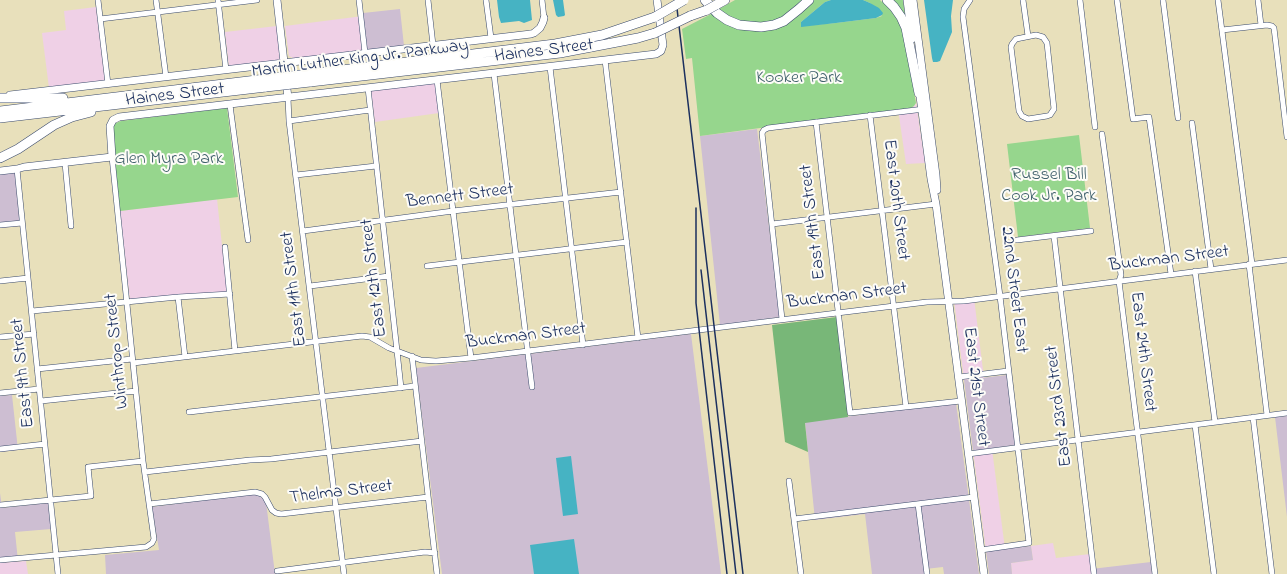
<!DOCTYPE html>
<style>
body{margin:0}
canvas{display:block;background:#e8e0bb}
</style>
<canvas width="1287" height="574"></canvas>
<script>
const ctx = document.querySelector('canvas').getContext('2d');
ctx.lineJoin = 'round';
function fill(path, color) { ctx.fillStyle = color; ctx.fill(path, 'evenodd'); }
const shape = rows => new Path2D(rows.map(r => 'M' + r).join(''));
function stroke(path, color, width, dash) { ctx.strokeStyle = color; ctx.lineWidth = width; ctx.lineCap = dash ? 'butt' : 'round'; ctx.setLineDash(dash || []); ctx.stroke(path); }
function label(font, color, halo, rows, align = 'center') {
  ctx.font = font + ' "Indie Flower",sans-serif'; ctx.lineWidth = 4; ctx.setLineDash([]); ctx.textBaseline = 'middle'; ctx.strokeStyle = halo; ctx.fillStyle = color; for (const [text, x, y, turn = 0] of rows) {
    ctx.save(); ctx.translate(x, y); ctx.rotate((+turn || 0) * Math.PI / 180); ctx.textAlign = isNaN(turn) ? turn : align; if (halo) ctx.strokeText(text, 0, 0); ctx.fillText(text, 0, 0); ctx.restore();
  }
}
fill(shape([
 [96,7,105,82,49,88,42,33,66,30,64,11],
 [363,16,367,51,295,59,289,56,285,26],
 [277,26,280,59,278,61,229,67,225,32],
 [435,83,439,113,375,122,371,91],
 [916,103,925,163,906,164,898,109,911,108,914,106],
 [217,199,227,292,130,300,120,211],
 [974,298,984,378,964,380,954,300],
 [992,449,1005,549,986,551,973,451],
 [1053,543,1056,558,1090,554,1092,574,1012,574,1011,563,1033,560,1031,546],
 [26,561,28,574,0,574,0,563]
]), '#efd0e6');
fill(shape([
 [400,9,404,46,367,51,363,13],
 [757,129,780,317,720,325,700,136],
 [15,172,20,226,0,228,0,173],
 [691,334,721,574,442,574,416,368],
 [1007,375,1015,445,973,451,964,380],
 [12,395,18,450,0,452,0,396],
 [956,403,979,574,944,574,943,567,925,569,926,574,872,574,865,514,815,520,805,422],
 [1287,416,1287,517,1275,417],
 [0,493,2,508,48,503,51,529,15,532,18,561,0,563],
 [252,494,260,496,266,502,275,574,106,574,105,555,159,550,152,507],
 [1031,546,1033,560,1011,563,1012,574,989,574,986,551],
 [1151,562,1152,574,1092,574,1091,569]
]), '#cdbed2');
fill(shape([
 [735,0,806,0,793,12,773,22,747,24,727,16,719,9],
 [814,0,831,0,825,2,801,22,801,26,836,23,876,18,882,16,870,3,863,0,880,0,882,2,883,0,890,6,896,17,901,28,902,28,904,34,916,103,914,106,911,108,700,136,692,58,686,59,682,29,713,13,760,29,810,3],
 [892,0,903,0,905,14,904,14],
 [227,108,238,197,120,211,113,143,114,124,121,121],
 [1079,135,1090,228,1018,237,1007,144]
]), '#96d68d');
fill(shape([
 [837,317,848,417,805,423,808,452,785,442,772,325]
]), '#78b778');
fill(shape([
 [497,0,530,0,532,20,524,23,519,21,501,23,499,17],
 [553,0,563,0,565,15,564,16,558,17,556,15],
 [831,0,863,0,870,3,879,8,883,13,882,15,876,18,836,23,801,27,801,22,825,2],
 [924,0,953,0,951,16,952,32,940,61,937,62,933,62,932,58],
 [571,456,578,514,563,516,556,458],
 [574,539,579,574,534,574,530,545]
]), '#46b3c3');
const street = shape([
 [98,0,108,84],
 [156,0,166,77],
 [218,0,226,70],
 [359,0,365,53],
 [428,0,433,45],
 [486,0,491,38],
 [542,0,544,18],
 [970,0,964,9,963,17,1000,296,1029,543,981,550],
 [1023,0,1028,36],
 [1080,0,1095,127],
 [1117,0,1133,119,1149,117,1171,274],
 [1163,0,1178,118],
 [1218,0,1252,264],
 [1258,0,1261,25],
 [100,19,257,0],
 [1222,30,1267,25,1272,26,1274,28,1287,137],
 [1036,35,1043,37,1047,43,1054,109,1050,115,1047,116,1028,119,1022,116,1019,111,1011,47,1012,44,1016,39,1036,35],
 [605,60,638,338],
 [550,67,583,345],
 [494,74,532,387],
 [437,80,471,358],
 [368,88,397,351,421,360,436,361,471,358,894,306,927,302,964,301,1287,260],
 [288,98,289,121,344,574],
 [230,105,248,240],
 [870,115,882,211,906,407],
 [289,121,370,110],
 [816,122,850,413,961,401],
 [1192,123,1211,269],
 [1102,134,1121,275,1119,281,1155,574],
 [65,163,71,226],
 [17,169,58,574],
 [296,175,376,166],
 [772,224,936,204],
 [0,225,22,223],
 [303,231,453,211,621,192],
 [1054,236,1094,574],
 [1017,240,1091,231],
 [225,247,235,351],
 [1249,264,1267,415],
 [427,266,627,242],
 [1195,271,1215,422],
 [0,281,28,278],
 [310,286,389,276],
 [178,297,185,357],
 [32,311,178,297,230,294],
 [782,319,762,133,764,130,768,128,924,109],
 [0,337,34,334],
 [412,356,437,574],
 [133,363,362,336,370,337,389,348,397,351,401,388],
 [37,369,132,359],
 [959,377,1008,371],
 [0,393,39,389],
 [41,401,136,391],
 [189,412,415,386],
 [1253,417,1272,574],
 [1195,425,1214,574],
 [0,449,45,444],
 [968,454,1287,413],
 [145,472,250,460,271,459,422,441],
 [789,481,801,574],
 [149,504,255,492,262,494,265,497,272,510,276,513,281,514,428,497],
 [918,504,927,574],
 [0,505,91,496,88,467,143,461],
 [794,519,974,497],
 [0,560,146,547,152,543,154,539,143,461,112,157],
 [277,571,401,555,425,552,435,553]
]);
const secondary = shape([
 [277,0,288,98],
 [907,0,912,39],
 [913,0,936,175,937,190],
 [919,89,931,179,936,204,984,574],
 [10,95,531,34,534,33,540,28,543,22,544,18],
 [0,171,17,169,24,167,112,157,110,126,113,120,119,117,656,54,661,51,663,45,657,0]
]);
const highway = shape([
 [705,0,717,13,727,20,739,25,761,27,774,25,784,21,799,9,809,0],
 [887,0,894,7,901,17,906,28,919,93],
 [716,5,725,0],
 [690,16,707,10],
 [309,74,555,44,602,35,655,17],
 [310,82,560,53,638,38,655,33],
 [0,98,63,98],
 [0,111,265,79],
 [0,118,266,87],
 [0,158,18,149,54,125,72,117,91,112]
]);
stroke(street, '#3a4a6c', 6);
stroke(secondary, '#3a4a6c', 8);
stroke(highway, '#3a4a6c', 10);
stroke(street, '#fff', 5);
stroke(secondary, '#fff', 7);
stroke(highway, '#fff', 9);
stroke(shape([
 [676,0,743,574],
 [696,208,696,303,727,574],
 [701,270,736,574]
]), '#1b2f5e', 1.5);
const highwayBridge = shape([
 [707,10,716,5],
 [655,17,684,0],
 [655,33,690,16],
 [265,79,309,74],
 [266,87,310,82]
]);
stroke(highwayBridge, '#3a4a6c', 10, []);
stroke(highwayBridge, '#fff', 9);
label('18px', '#1b2f5e', '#fdfcf7', [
 ["Haines Street",544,52,-7],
 ["Martin Luther King Jr. Parkway",360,60,-7],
 ["Haines Street",175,96,-7],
 ["Bennett Street",460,197,-7],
 ["East 20th Street",895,200,83],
 ["East 19th Street",814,222,-97],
 ["Buckman Street",1169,260,-7],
 ["East 12th Street",375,278,-97],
 ["East 11th Street",295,289,-97],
 ["22nd Street East",1013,290,83],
 ["Buckman Street",847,297,-7],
 ["Buckman Street",526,337,-7],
 ["Winthrop Street",118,351,-96],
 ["East 24th Street",1142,352,83],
 ["East 9th Street",24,373,-96],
 ["East 21st Street",975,387,83],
 ["East 23rd Street",1060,406,-97],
 ["Thelma Street",341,493,-7]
]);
label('18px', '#40616c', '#fdfcf7', [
 ["Kooker Park",799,79],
 ["Glen Myra Park",169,160],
 ["Russel Bill",1049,176],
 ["Cook Jr. Park",1049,197]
]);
</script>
